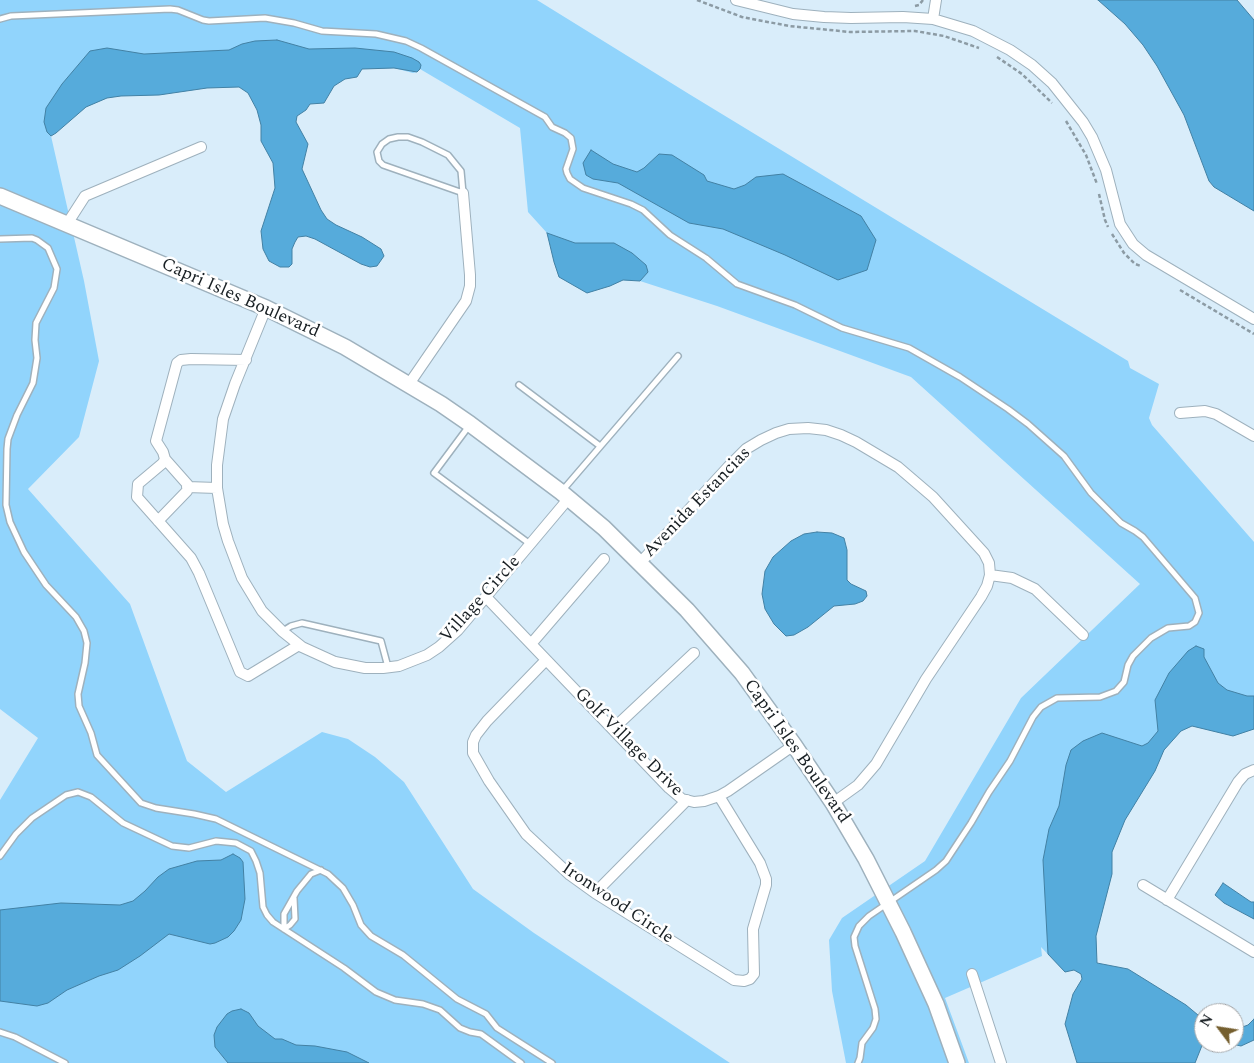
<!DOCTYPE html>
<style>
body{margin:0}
#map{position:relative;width:1254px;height:1063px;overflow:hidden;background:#d9edfa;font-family:Spectral,serif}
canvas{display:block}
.north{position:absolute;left:1194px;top:1003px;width:50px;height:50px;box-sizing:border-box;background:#fff;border:1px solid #a3a5a7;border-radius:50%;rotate:301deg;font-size:14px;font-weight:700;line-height:20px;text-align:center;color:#181f23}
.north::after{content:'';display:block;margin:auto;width:18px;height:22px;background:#755f2f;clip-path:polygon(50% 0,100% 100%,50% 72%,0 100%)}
</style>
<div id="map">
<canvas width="1254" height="1063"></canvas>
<div class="north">N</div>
</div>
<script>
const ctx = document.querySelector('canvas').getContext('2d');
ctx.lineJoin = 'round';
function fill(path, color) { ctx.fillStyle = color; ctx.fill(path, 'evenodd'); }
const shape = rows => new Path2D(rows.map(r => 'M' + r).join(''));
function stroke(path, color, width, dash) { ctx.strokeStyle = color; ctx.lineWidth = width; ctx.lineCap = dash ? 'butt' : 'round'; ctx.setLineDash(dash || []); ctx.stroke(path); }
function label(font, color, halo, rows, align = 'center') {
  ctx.font = font + ' Spectral,serif'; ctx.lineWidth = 5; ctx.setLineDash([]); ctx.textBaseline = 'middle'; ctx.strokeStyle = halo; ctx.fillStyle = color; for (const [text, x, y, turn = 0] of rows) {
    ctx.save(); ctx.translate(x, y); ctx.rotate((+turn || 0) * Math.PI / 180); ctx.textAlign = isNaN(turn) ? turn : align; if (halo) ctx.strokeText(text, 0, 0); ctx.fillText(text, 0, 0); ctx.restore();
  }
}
fill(shape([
 [0,0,537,0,689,94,1128,361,1130,368,1159,384,1149,418,1152,425,1254,542,1254,729,1233,736,1192,726,1181,731,1164,750,1155,771,1125,820,1112,852,1112,874,1096,936,1097,956,1081,974,1074,970,1065,972,1041,947,1042,956,945,998,969,1063,965,1063,943,1002,929,1006,950,1063,846,1063,832,991,829,940,842,918,925,861,1021,698,1140,584,911,377,717,306,640,281,623,280,610,286,587,293,559,277,554,262,547,233,528,212,520,128,420,69,417,72,413,73,394,68,362,69,239,87,207,88,159,95,121,96,107,98,86,107,51,136,84,281,99,361,79,437,28,489,130,604,187,761,226,792,322,732,348,739,375,757,404,782,473,889,534,933,730,1063,0,1063,0,800,38,738,0,709]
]), '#91d4fc');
const water = shape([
 [1098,0,1237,0,1254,20,1254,211,1214,187,1209,181,1184,115,1157,66,1143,45,1125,24,1098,0],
 [277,40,309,49,355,48,394,52,412,58,419,62,421,65,420,69,417,72,394,68,362,69,357,77,345,79,334,86,324,103,310,104,306,110,297,116,296,122,308,144,302,169,321,210,327,219,336,225,362,237,381,249,384,256,377,266,370,267,361,264,315,239,306,236,298,237,295,242,292,249,292,264,289,267,280,267,269,261,263,249,261,231,275,188,273,163,261,141,261,125,257,110,248,93,239,87,207,88,159,95,121,96,107,98,86,107,56,133,51,136,47,132,44,122,46,108,62,84,90,51,107,48,144,54,229,50,242,44,255,41,277,40],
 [591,150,613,164,637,172,644,168,659,154,672,155,704,175,707,181,734,189,745,185,756,177,783,174,861,216,876,240,867,270,838,280,785,255,723,229,689,223,618,183,593,179,586,175,583,163,591,150],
 [547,233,575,243,614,243,632,253,646,265,648,272,640,281,623,280,610,286,587,293,559,277,554,262,547,233],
 [817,532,832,533,844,538,847,550,847,580,851,584,866,591,867,596,863,601,855,604,834,606,808,627,794,635,786,636,774,624,765,609,762,594,765,571,773,557,791,541,804,534,817,532],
 [1196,646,1204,649,1204,657,1218,683,1227,690,1247,696,1254,696,1254,729,1233,736,1192,726,1181,731,1164,750,1155,771,1125,820,1112,852,1112,874,1096,936,1097,963,1128,969,1186,1005,1198,1015,1203,1043,1195,1063,1077,1063,1065,1024,1073,994,1082,979,1081,974,1074,970,1065,972,1048,954,1043,860,1049,829,1059,806,1066,765,1071,750,1083,741,1102,733,1142,746,1148,743,1158,731,1155,700,1169,673,1188,651,1196,646],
 [233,854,240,858,243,862,245,899,241,920,234,931,228,937,215,943,210,944,169,934,140,956,118,970,99,976,67,990,48,1003,37,1006,0,1001,0,910,61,903,120,905,133,901,145,891,158,877,169,869,197,861,221,860,233,854],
 [1223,883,1251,902,1254,902,1254,919,1224,903,1215,895,1223,883],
 [241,1009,249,1013,258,1026,275,1039,282,1039,296,1045,315,1046,347,1052,369,1063,228,1063,215,1047,214,1035,217,1027,227,1014,232,1011,241,1009],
 [1254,1019,1254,1040,1241,1046,1232,1044,1230,1043,1234,1043,1234,1030,1248,1025,1254,1019]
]);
fill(water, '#56abdb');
stroke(water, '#4381a4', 1);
const lane = shape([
 [0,19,11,16,170,9,178,10,203,20,209,21,265,18,294,23,322,31,376,34,406,41,421,48,545,117,552,127,565,133,571,138,573,149,566,169,567,173,570,179,583,188,631,204,643,210,670,235,706,258,737,284,795,305,842,328,909,348,960,377,1008,409,1028,424,1064,456,1091,493,1121,523,1135,531,1143,537,1195,598,1199,613,1195,622,1189,626,1168,628,1151,638,1133,656,1128,665,1124,682,1116,691,1100,697,1057,698,1041,707,1033,717,1010,761,989,792,971,823,946,861,936,870,869,916,859,926,854,937,855,946,875,1009,876,1019,873,1028,862,1043,860,1058,858,1063],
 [398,137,408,137,422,142,448,155,461,171,463,193,383,165,379,161,377,152,382,144,389,139,398,137],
 [0,239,32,238,37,240,48,248,57,269,54,288,36,323,35,340,37,358,33,383,17,415,8,439,7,449,6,505,10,522,24,552,46,585,76,617,84,631,87,643,85,663,78,694,79,706,91,733,97,755,141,803,156,808,194,814,216,819,328,874,343,888,353,905,361,925,371,936,403,955,457,999,486,1014,497,1028,552,1063],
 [519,385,600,446],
 [469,426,434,473,530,544],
 [562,491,678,356],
 [283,631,291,626,302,623,381,641,388,667],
 [0,856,16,834,32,818,66,795,78,792,91,797,123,823,172,846,189,848,216,841,236,843,251,851,256,861,260,873,263,907,267,915,273,922,344,968,376,992,395,1000,423,1004,440,1010,460,1028,470,1032,481,1034,521,1063],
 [294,898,295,919,290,925,284,929,284,914,297,891,311,874,321,870],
 [0,1032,15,1037,65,1063]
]);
const street = shape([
 [736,0,793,14,824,17,851,18,903,17,933,19,973,31,1010,50,1032,65,1052,83,1083,122,1092,137,1106,170,1120,224,1133,244,1146,255,1254,319],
 [933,19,936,0],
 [67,224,85,196,201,147],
 [266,308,235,384,223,419,217,465,217,488,223,524,228,541,242,578,262,611,282,631,302,647,335,662,365,668,383,668,399,666,427,655,439,647,458,630,569,498],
 [246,360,191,359,181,360,177,363,156,441,163,452,165,459,163,463,138,484,137,497,191,558,199,573,240,672,248,676,299,645],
 [409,384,466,301,470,286,470,275,463,193],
 [1180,413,1205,411,1216,414,1254,436],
 [187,487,217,488],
 [158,521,187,491,188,485,165,459],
 [640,563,729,466,746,449,761,440,776,433,789,429,808,428,826,430,841,435,856,442,898,467,933,497,984,553,989,563,990,575,987,586,981,597,926,679,876,764,858,785,833,803],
 [990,575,1012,578,1035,589,1083,635],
 [486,597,669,788,682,799,694,802,704,801,719,796,728,791,794,745],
 [531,644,604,559],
 [546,660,487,721,476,735,473,742,473,753,489,781,526,834,570,875,595,893,734,980,744,981,750,979,754,974,753,929,766,885,766,879,760,863,719,796],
 [613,729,694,653],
 [1143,885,1254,952],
 [595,893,687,800],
 [1167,900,1238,782,1245,774,1254,770],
 [972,974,1001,1063]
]);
const secondary = shape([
 [0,196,266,308,345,347,441,404,470,424,561,492,604,528,687,610,742,673,794,745,833,803,866,859,903,932,936,1004,957,1063]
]);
stroke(lane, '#9eb1bd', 8);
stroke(street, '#9eb1bd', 12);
stroke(secondary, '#9eb1bd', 18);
stroke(shape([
 [697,0,742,17,789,26,850,32,915,31,944,36,979,48],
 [915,6,919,5,923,0],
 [997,57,1022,74,1052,103],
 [1066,121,1086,155,1097,184],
 [1099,194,1105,220,1108,227],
 [1112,234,1124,253,1135,264,1141,266],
 [1180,290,1254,334]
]), '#8c9ba4', 2.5, [4, 2.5]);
stroke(lane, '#fff', 5);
stroke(street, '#fff', 10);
stroke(secondary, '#fff', 15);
label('18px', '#181f23', '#fff', [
 ["Capri Isles Boulevard",240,299,24],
 ["Avenida Estancias",698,503,-46],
 ["Village Circle",481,600,-48],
 ["Golf Village Drive",628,743,45],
 ["Capri Isles Boulevard",796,752,55],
 ["Ironwood Circle",617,904,34]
]);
</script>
